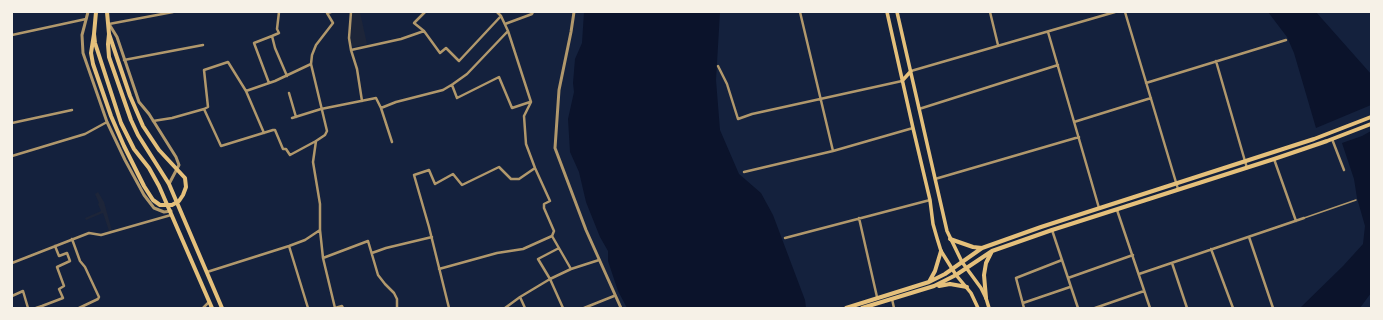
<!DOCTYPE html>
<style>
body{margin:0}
#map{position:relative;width:1383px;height:320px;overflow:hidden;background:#14213d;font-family:Cabin,sans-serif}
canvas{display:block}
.frame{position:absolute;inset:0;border:13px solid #f6f1e7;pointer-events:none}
</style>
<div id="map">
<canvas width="1383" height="320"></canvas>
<div class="frame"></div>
</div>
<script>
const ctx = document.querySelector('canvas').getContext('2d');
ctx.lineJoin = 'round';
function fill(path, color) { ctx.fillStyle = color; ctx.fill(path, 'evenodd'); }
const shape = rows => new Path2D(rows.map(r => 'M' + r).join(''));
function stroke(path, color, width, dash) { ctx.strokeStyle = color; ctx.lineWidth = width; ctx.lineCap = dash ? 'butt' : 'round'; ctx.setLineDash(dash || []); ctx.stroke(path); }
fill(shape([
 [352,12,360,12,367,44,352,47,350,39],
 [98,192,104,202,112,231,109,231,103,213,86,220,85,218,101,211,98,204,99,203,95,194]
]), '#1d2539');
fill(shape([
 [584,12,720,12,716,80,720,130,739,174,761,193,773,215,805,300,806,308,627,308,618,291,608,261,608,251,600,237,586,202,579,172,570,152,568,119,574,92,573,83,575,59,582,43],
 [1268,12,1316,12,1371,74,1371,105,1316,128,1294,53,1287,37],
 [1371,131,1371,293,1360,308,1300,308,1343,266,1363,244,1365,226,1357,198,1354,179,1342,143,1362,136]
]), '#0b132b');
stroke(shape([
 [1304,218,1356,200]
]), '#b1986c', 1.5);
stroke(shape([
 [279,12,277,29,279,33,272,36,275,48,287,76],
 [331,12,327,13,333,23,316,45,312,55,311,64,327,131,325,135,316,141,313,162,320,204,320,230,323,258,335,308],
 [351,12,349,38,351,50,357,69,362,101],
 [497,12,501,16,508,31,531,102,524,116,526,144,535,168,550,201,544,204,544,208,554,231,552,236,571,269,550,279,563,308],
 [800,12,833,151],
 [990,12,998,45],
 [1125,12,1178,189],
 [109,24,173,12],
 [505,24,532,14,533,12],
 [424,31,440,53,446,48,459,61,501,16],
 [1048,32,1099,208],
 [12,35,86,19],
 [351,50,401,39,424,31,414,23,425,12],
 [124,60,203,45],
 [1216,61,1247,168],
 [718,66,727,84,738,119,752,114,902,81],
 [911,71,1115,12],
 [269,83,254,43,272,36],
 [1146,83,1286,40],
 [452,85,457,98,499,77,512,108,530,102],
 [246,91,275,81,311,64],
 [289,93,296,117],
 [381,108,396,102,443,90,453,84,467,74,508,31],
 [204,109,208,107,204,70,228,62,246,91,264,133],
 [919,109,1058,65],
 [292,118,321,109,376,98,381,108,392,142],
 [153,121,172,118,204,109,221,146,273,130,275,130,283,149,286,149,290,155,316,141],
 [1074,122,1151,98],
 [12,123,72,110],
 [1332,139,1344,170],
 [12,156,85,134,107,122],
 [1274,159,1296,221],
 [744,172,833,151,913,128],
 [935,179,1079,137],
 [1117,210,1150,308],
 [859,218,877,297],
 [1052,230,1078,308],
 [1249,237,1273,308],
 [785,238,930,200],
 [72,239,80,261,85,267,99,297,98,299,79,308],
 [289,246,308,308],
 [1211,249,1233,308],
 [372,253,386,248,432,237],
 [323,258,368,241,378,275,385,284,394,293,397,299,397,308],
 [12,263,89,233,101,235,171,215],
 [1172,263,1187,308],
 [439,269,497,253,523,249,552,236],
 [571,269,599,260],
 [207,272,289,246,305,240,320,230],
 [1139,274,1304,218],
 [1068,278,1133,255],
 [12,296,23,291,28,308],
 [520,297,550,279,538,259,559,248],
 [892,299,894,308],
 [1023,303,1070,287],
 [36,308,42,306],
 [43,308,42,306,63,298,59,289,64,286,57,267,70,261,67,253,59,256,55,246],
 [203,308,209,302],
 [335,308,342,306,343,308],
 [449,308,429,227,414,175,429,170,435,184,453,174,462,185,499,167,511,179,519,179,535,168],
 [505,308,520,297,525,308],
 [584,308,614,296],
 [1024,308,1016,278,1062,260],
 [1095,308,1144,291]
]), '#b1986c', 2.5);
stroke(shape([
 [88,12,82,35,83,53,107,122,125,160,144,195,154,208,164,212,171,211],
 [574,12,571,32,559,90,555,148,586,230,621,308],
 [109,24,117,37,139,102,149,114,176,157,179,165,169,184]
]), '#b1986c', 3);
stroke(shape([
 [887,12,913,128,930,200,933,224,937,238,941,251,956,275,971,293,978,308],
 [897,12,947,231,962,262,981,288,986,298,989,308],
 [902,81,911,71]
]), '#e5c07b', 3.5);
stroke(shape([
 [96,12,94,34,95,43,121,123,134,149,149,168,159,186,212,308],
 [107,12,109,34,108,44,109,57,131,120,138,135,169,184,222,308],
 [94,34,91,53,93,64,111,116,124,146,144,186,153,200,160,205,172,205,179,201,183,195,186,187,185,178,159,150,143,126,130,96,109,34],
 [950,239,973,247,982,248],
 [929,282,935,271,941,251],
 [939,286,950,284,967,287],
 [986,298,984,275,986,263,992,251],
 [846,308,929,282,945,274,982,248,1041,227,1314,139,1371,117],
 [862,308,934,286,956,275,992,251,1052,230,1274,159,1327,141,1371,124]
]), '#e5c07b', 4);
</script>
